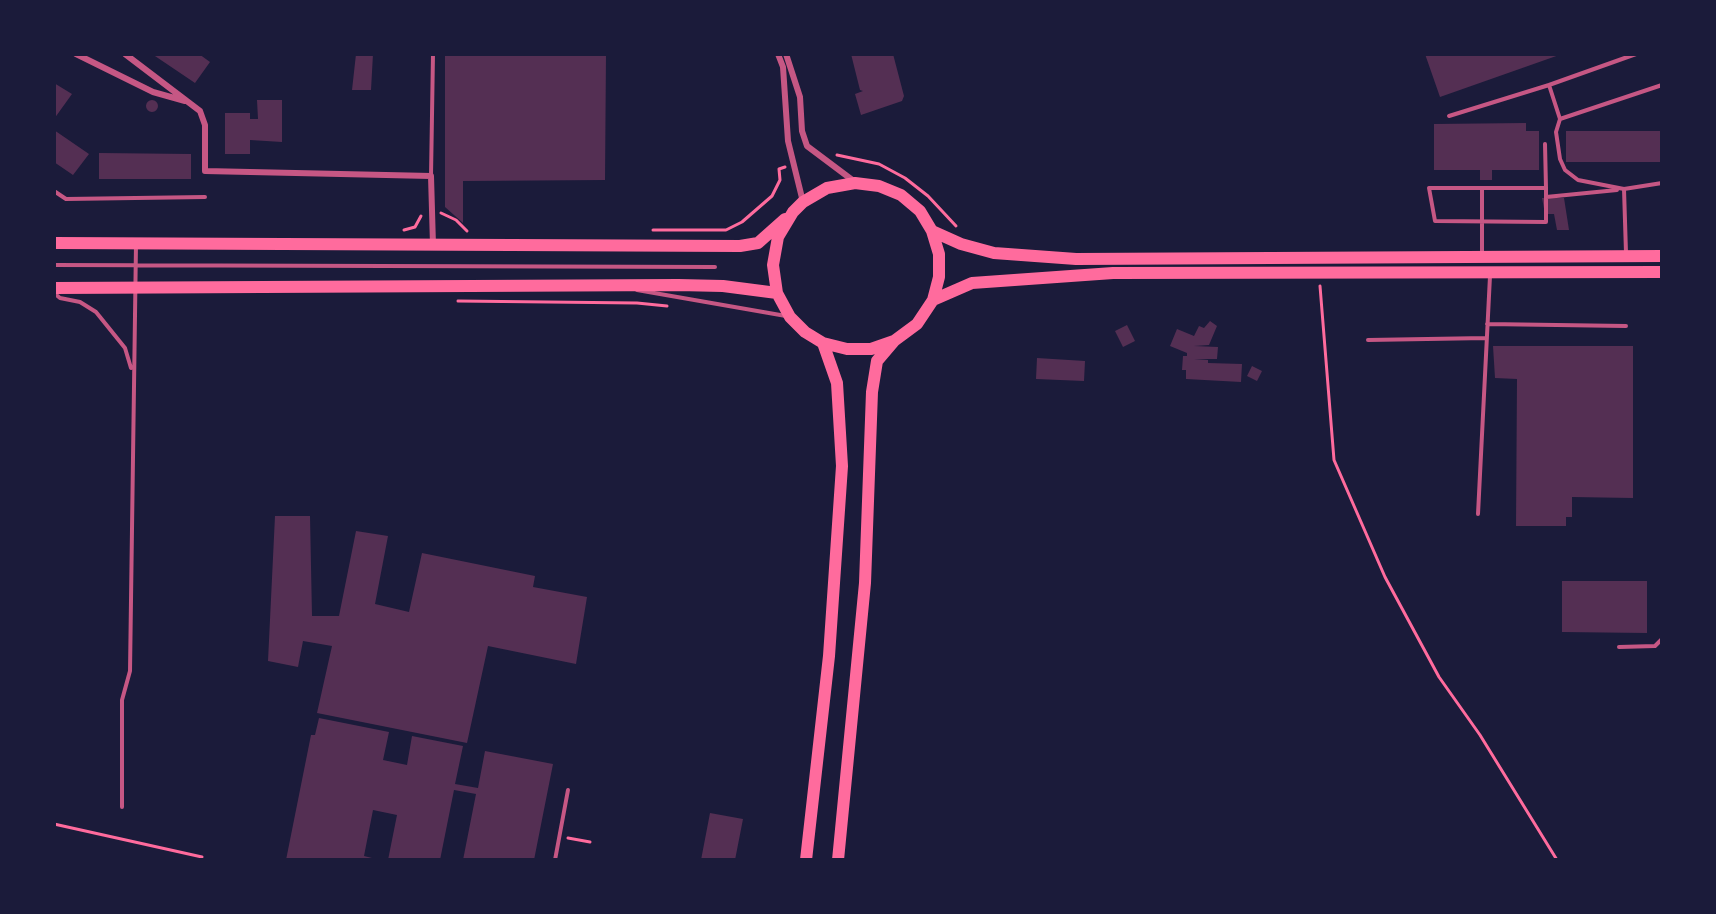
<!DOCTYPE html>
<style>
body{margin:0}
#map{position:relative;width:1716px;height:914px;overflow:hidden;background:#1b1b3a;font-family:"Archivo Narrow",sans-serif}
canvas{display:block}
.frame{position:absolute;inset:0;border:56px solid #1b1b3a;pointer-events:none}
</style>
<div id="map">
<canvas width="1716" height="914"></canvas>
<div class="frame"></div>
</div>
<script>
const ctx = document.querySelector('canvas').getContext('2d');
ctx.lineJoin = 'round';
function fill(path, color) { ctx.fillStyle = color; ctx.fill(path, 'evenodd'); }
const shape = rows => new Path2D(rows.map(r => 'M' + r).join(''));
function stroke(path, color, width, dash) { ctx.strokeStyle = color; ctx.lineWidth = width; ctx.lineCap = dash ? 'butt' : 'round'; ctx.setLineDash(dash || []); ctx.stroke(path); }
fill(shape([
 [152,54,199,54,210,62,195,83],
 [356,54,373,54,371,90,352,90],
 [445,54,606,54,605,180,463,181,463,223,445,207],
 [851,54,893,54,904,96,902,101,861,115,855,94,863,91,860,90],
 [1425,54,1562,54,1440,97],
 [54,83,72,94,54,119],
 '146 106a6 6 0 1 1 12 0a6 6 0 1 1-12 0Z',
 [257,100,282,100,282,142,250,140,250,154,225,154,225,113,250,113,250,119,258,119],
 [1526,123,1526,131,1539,131,1539,170,1492,170,1492,180,1480,180,1480,170,1434,170,1434,124],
 [54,130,89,154,73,175,54,162],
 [1566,131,1662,131,1662,162,1566,162],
 [99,153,191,154,191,179,99,179],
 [1542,198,1564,198,1569,230,1557,230,1554,214,1545,214],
 [1210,321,1217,326,1209,345,1194,346,1218,347,1217,359,1194,359,1208,360,1208,363,1242,364,1241,382,1186,379,1186,370,1182,370,1183,356,1187,356,1187,353,1170,346,1177,329,1194,336,1199,326,1204,328],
 [1127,325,1135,341,1123,347,1115,331],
 [1493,346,1633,346,1633,498,1572,497,1572,517,1566,517,1566,526,1516,526,1517,379,1495,378],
 [1037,358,1085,361,1084,381,1036,379],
 [1252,366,1262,371,1257,381,1247,376],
 [275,516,310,516,312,616,339,616,356,531,388,536,375,604,409,612,422,553,535,576,533,587,587,597,576,664,488,646,467,743,317,713,332,646,303,641,298,667,268,661],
 [1562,581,1647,581,1647,633,1562,632],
 [319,718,389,732,383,760,407,765,412,736,463,746,455,784,478,788,485,751,553,764,534,860,463,860,476,794,454,790,440,860,388,860,397,815,373,810,364,856,380,860,286,860,311,735,315,735],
 [710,813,743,819,735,860,701,860]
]), '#542f53');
stroke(shape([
 [837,155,879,164,905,178,928,196,956,226],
 [441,213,456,220,467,231],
 [404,230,415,227,421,216],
 [653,230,726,230,742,222,772,196,780,180,779,169,785,167],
 [1320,286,1334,460,1385,577,1439,677,1480,735,1557,860],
 [458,301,637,303,667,306],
 [54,824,202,857],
 [568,838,590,842]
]), '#ff6b9d', 3);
stroke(shape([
 [1636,54,1549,85,1560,119,1662,85],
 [1449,116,1549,85],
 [1560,119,1556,132,1560,159,1565,170,1578,180,1624,189],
 [1545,144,1546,188],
 [431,176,433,54],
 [1429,188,1546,188,1546,222,1435,221,1429,188],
 [54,191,66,199,205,197],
 [1546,197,1617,190],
 [1626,253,1624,189,1662,183],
 [1482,254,1482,188],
 [54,265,715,267],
 [637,290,786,316],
 [54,293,60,298,80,302,96,312,125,348,131,368],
 [1487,324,1626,326],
 [1368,340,1486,338],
 [1478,514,1490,276],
 [1619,647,1655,646,1662,639],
 [122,807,122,700,130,671,136,244],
 [555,860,568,790]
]), '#c65784', 4);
stroke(shape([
 [76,54,153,92,185,101],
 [125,54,200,111,205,125,205,171,431,176,433,245],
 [778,54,783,67,788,141,803,202],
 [786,54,800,97,802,131,807,146,855,182]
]), '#c65784', 6);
stroke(shape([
 [932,231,961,244,994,253,1076,259,1662,256],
 [54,243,740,246,758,243,785,219],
 [54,288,678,285,723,286,777,293],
 [933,300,972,283,1113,273,1662,272],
 [806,860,829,656,842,466,837,383,823,343],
 [838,860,865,583,872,392,877,361,894,341,917,324,933,300,939,277,939,254,932,231,920,211,901,195,879,186,855,183,827,188,803,202,793,212,778,237,773,265,777,293,790,317,805,332,823,343,847,349,871,349,894,341]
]), '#ff6b9d', 12);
</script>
